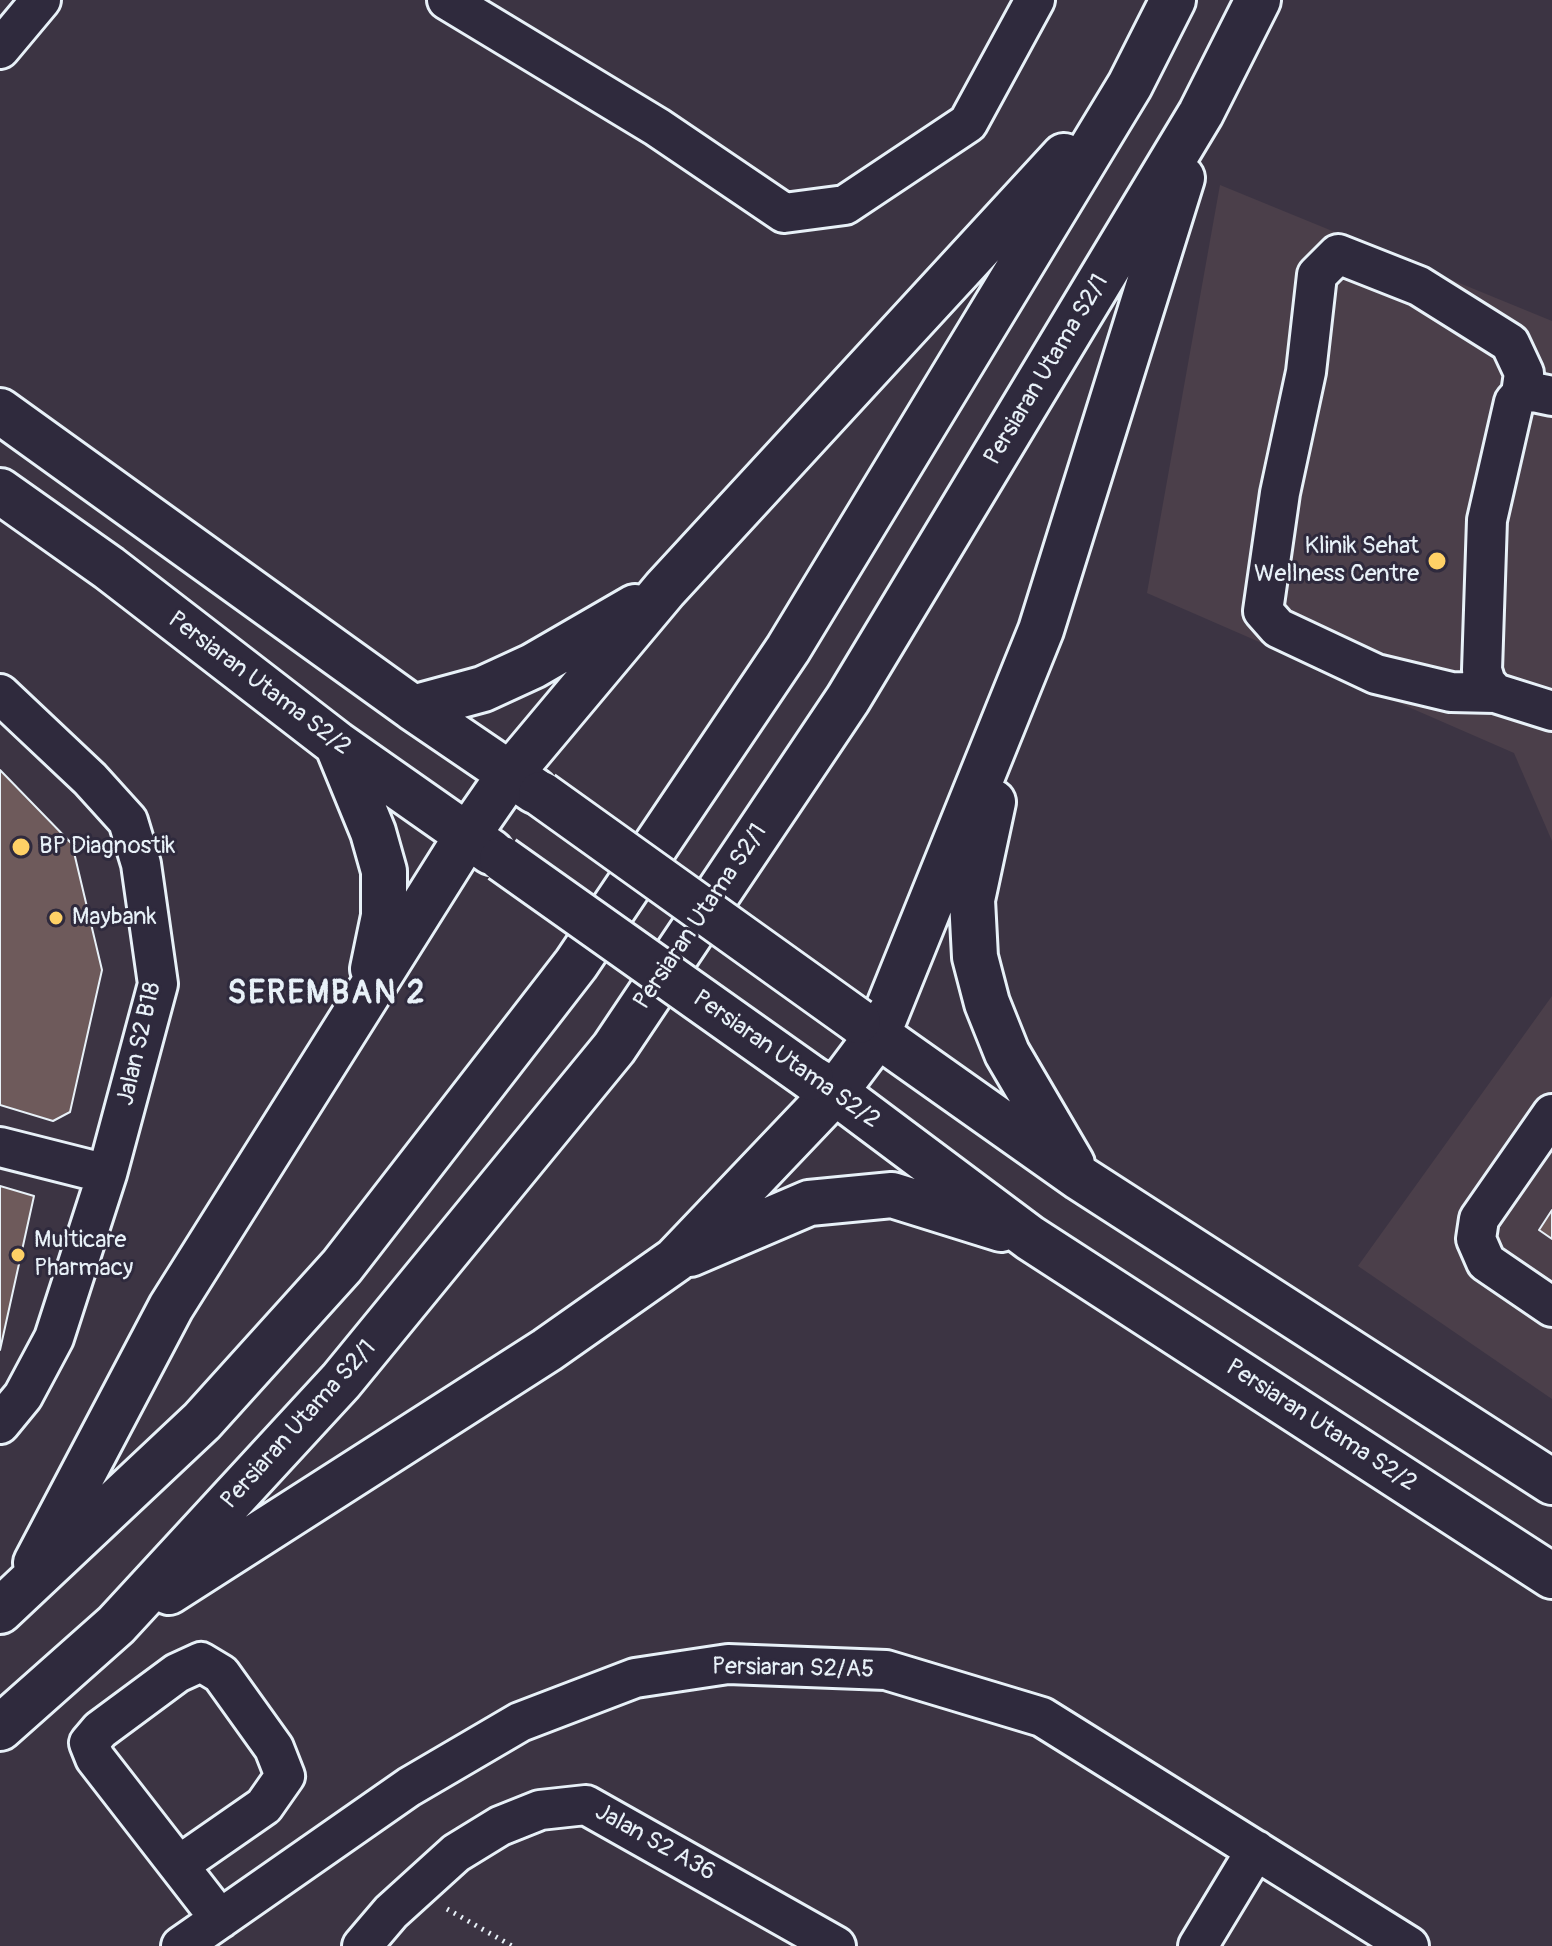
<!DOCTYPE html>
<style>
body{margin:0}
canvas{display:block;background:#3c3443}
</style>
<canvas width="1552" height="1946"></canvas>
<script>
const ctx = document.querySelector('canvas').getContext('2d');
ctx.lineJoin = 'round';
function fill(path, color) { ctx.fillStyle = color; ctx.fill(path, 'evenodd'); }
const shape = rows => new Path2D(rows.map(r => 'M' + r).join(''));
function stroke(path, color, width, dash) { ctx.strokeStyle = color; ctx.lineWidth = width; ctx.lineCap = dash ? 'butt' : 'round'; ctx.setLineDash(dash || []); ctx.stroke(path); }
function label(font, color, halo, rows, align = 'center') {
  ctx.font = font + ' Pangolin,sans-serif'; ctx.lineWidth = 6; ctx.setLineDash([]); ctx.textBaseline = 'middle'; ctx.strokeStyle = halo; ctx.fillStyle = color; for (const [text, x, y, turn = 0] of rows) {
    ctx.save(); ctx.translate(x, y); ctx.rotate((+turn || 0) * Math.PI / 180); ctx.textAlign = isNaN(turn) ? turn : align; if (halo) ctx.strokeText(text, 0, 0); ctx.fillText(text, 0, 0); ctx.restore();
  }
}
fill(shape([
 [1220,185,1552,321,1552,841,1514,753,1147,593],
 [1552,996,1552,1399,1358,1266]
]), '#4b3f4a');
const building = shape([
 [0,770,72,844,102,970,70,1112,53,1121,0,1105,0,770],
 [0,1186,34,1196,0,1350,0,1186],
 [1552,1210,1552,1239,1539,1230,1552,1210]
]);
fill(building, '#6e5a5b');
stroke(building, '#e8f1f8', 2);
const minor = shape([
 [447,0,657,127,784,213,845,205,968,123,1035,0],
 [0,49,41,0],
 [1552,396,1533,392,1521,394,1514,402,1487,520,1482,670,1486,683,1495,693,1552,711],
 [1495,693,1451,692,1376,674,1278,628,1263,611,1280,493,1306,372,1317,275,1338,254,1419,286,1510,343,1524,373,1521,394],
 [0,694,90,779,128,821,141,864,158,984,107,1174,54,1338,23,1396,0,1424],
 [1552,1114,1479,1219,1476,1239,1486,1262,1552,1307],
 [0,1147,107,1174],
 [179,1865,264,1806,285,1776,274,1748,221,1674,201,1662,177,1673,100,1730,89,1743,95,1758,220,1919],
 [181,1946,409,1787,520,1722,635,1678,728,1664,886,1670,1042,1717,1409,1946],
 [362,1946,391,1912,456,1853,500,1826,540,1810,586,1805,836,1946],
 [1198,1946,1256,1850]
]);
const major = shape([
 [0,411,413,708,535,791],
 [0,491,109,568,337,744,491,852],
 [413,708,483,689,533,666,635,607],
 [337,744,373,832,384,871,384,916,373,969],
 [993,802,972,900,975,957,987,1003,1007,1053,1072,1164],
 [858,1021,1080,1178,1552,1482],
 [811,1078,835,1092,1030,1238,1552,1576],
 [690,1254,809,1203,892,1195,1001,1229],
 [36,1563,171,1307,467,836,510,774,665,589,1064,156],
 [169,1592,547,1350,675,1260,835,1092,877,1036,1041,630,1182,178],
 [0,1611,202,1421,342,1266,576,964,788,649,1130,85,1173,0],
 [0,1728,116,1625,341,1381,614,1048,848,699,1201,113,1258,0]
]);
stroke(minor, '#e8f1f8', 44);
stroke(major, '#e8f1f8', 50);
stroke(shape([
 [447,1909,512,1946]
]), '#e8f1f8', 5, [2, 6]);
stroke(minor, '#2f2a3d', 38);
stroke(major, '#2f2a3d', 44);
const majorBridge = shape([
 [541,794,858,1021],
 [502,859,811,1078]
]);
stroke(majorBridge, '#e8f1f8', 50, []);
stroke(majorBridge, '#2f2a3d', 44);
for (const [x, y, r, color] of [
 [1437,561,10,"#ffd166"],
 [21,847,10,"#ffd166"],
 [56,918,8,"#ffd166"],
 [18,1255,8,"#ffd166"]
]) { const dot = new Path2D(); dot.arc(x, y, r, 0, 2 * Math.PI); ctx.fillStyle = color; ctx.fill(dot); stroke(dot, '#2f2a3d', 3); }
label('24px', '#e8f1f8', '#2f2a3d', [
 ["Persiaran Utama S2/1",1047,370,-59],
 ["Persiaran Utama S2/2",259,684,37],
 ["Persiaran Utama S2/1",701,917,-56],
 ["Jalan S2 B18",140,1044,-77],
 ["Persiaran Utama S2/2",786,1060,35],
 ["Persiaran Utama S2/1",299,1425,-48],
 ["Persiaran Utama S2/2",1321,1426,33],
 ["Persiaran S2/A5",793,1669,1],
 ["Jalan S2 A36",655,1843,29]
]);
label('24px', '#e8f1f8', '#2f2a3d', [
 ["Klinik Sehat",1419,547,"right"],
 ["Wellness Centre",1419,575,"right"],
 ["BP Diagnostik",39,847],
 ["Maybank",72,918],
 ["Multicare",34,1241],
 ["Pharmacy",34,1269]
], 'left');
ctx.letterSpacing = '2px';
label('bold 32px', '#e8f1f8', '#2f2a3d', [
 ["SEREMBAN 2",327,995]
]);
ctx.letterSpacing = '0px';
</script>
